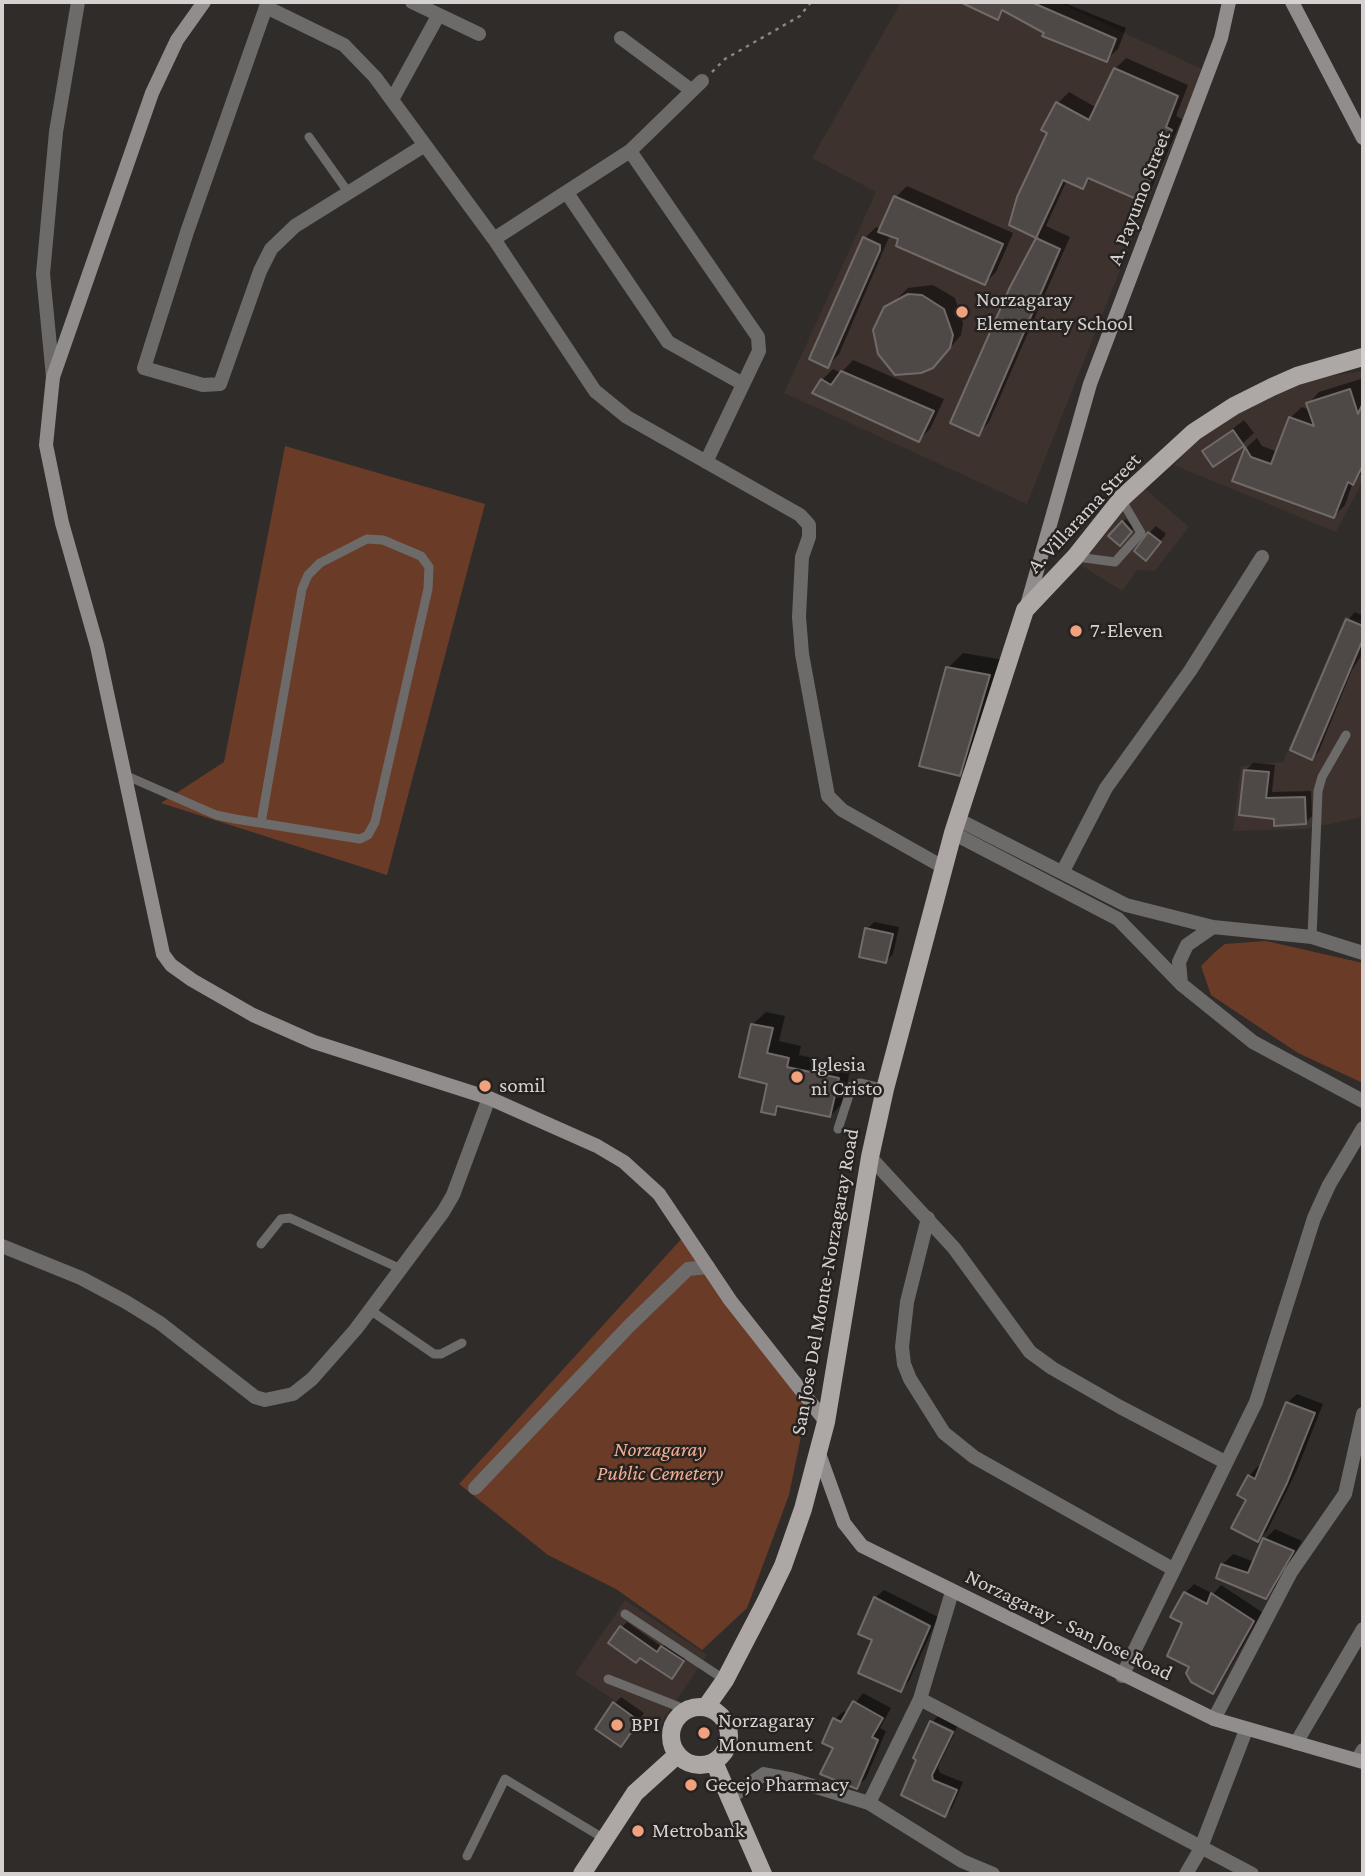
<!DOCTYPE html>
<style>
body{margin:0}
#map{position:relative;width:1365px;height:1876px;overflow:hidden;background:#302c2a;font-family:"Crimson Pro",serif}
canvas{display:block}
.frame{position:absolute;inset:0;border:4px solid #d4d1d0;pointer-events:none}
</style>
<div id="map">
<canvas width="1365" height="1876"></canvas>
<div class="frame"></div>
</div>
<script>
const ctx = document.querySelector('canvas').getContext('2d');
ctx.lineJoin = 'round';
function fill(path, color) { ctx.fillStyle = color; ctx.fill(path, 'evenodd'); }
const shape = rows => new Path2D(rows.map(r => 'M' + r).join(''));
function stroke(path, color, width, dash) { ctx.strokeStyle = color; ctx.lineWidth = width; ctx.lineCap = dash ? 'butt' : 'round'; ctx.setLineDash(dash || []); ctx.stroke(path); }
function label(font, color, halo, rows, align = 'center') {
  ctx.font = font + ' "Crimson Pro",serif'; ctx.lineWidth = 5; ctx.setLineDash([]); ctx.textBaseline = 'middle'; ctx.strokeStyle = halo; ctx.fillStyle = color; for (const [text, x, y, turn = 0] of rows) {
    ctx.save(); ctx.translate(x, y); ctx.rotate((+turn || 0) * Math.PI / 180); ctx.textAlign = isNaN(turn) ? turn : align; if (halo) ctx.strokeText(text, 0, 0); ctx.fillText(text, 0, 0); ctx.restore();
  }
}
fill(shape([
 [901,2,1058,2,1202,69,1192,100,1144,210,1027,504,784,393,876,192,812,158],
 [1363,371,1363,481,1336,532,1174,465,1210,425,1304,380],
 [1143,487,1189,527,1155,571,1137,570,1122,591,1079,564],
 [1345,616,1363,621,1363,817,1305,829,1233,831,1241,766,1283,762],
 [625,1600,707,1655,657,1729,575,1674]
]), '#3d322e');
fill(shape([
 [285,446,485,504,387,875,161,803,224,762],
 [1266,941,1363,963,1363,1083,1298,1053,1211,995,1201,966,1215,952,1225,944],
 [684,1236,807,1407,789,1495,747,1608,702,1650,616,1589,548,1555,459,1484]
]), '#6a3c28');
fill(shape([
 [964,2,1062,2,1126,28,1118,49,1106,60,1005,10,997,18],
 [1126,58,1188,85,1176,116,1182,119,1152,188,1141,199,1092,178,1082,187,1067,180,1046,226,1070,237,989,422,978,434,1012,288,1039,237,1011,224,1058,103,1069,92,1097,108,1115,69],
 [907,186,1013,233,996,272,985,283,890,235,839,354,828,366,865,238,876,227,881,229,896,197],
 [933,285,955,298,963,323,961,335,944,355,876,342,878,318,908,288],
 [853,360,944,399,930,429,919,440,822,380,833,369,841,373],
 [1361,379,1363,472,1353,482,1345,505,1334,516,1234,480,1246,448,1257,438,1262,446,1278,452,1290,418,1302,407,1310,410,1308,404,1319,392],
 [1244,420,1254,433,1242,444,1204,451],
 [1126,519,1134,528,1120,544,1110,536],
 [1156,526,1166,534,1153,551,1149,533],
 [1355,612,1363,616,1363,653,1352,670,1319,751,1312,758,1292,749,1348,620],
 [963,653,1004,660,974,759,959,774,948,668],
 [1253,763,1275,765,1272,792,1311,791,1312,816,1305,823,1276,817,1246,770],
 [874,922,899,927,893,954,886,961,867,929],
 [766,1012,785,1016,779,1041,801,1046,799,1055,851,1066,843,1103,830,1116,782,1105,774,1114,769,1082,753,1024],
 [1297,1394,1323,1404,1296,1472,1267,1531,1258,1540,1248,1499,1249,1476,1258,1466,1262,1468,1287,1403],
 [1275,1529,1302,1541,1276,1587,1265,1597,1219,1577,1223,1564,1233,1554,1255,1562,1265,1539],
 [1194,1584,1213,1594,1221,1585,1262,1612,1221,1683,1213,1692,1192,1666,1185,1623,1185,1593],
 [884,1590,938,1617,909,1681,901,1690,874,1639,875,1598],
 [627,1622,662,1647,667,1642,688,1655,672,1677,622,1627],
 [863,1693,891,1708,880,1728,886,1731,866,1778,857,1787,835,1747,835,1719,844,1711,848,1713],
 [621,1697,644,1713,627,1737,614,1704],
 [939,1715,958,1724,955,1731,933,1721],
 [932,1724,954,1734,938,1767,940,1773,963,1782,952,1808,945,1815,903,1794]
]), '#0007');
const building = shape([
 [960,2,1031,2,1116,39,1107,62,1042,36,1044,33,1002,10,998,20,960,2],
 [1114,68,1178,96,1166,127,1172,130,1141,201,1088,178,1083,189,1063,180,1036,238,1009,225,1017,197,1047,133,1041,130,1056,102,1089,120,1114,68],
 [894,196,1003,244,985,285,896,246,898,239,878,232,894,196],
 [863,237,880,245,880,250,828,368,809,359,863,237],
 [1036,238,1060,249,979,436,950,423,1010,287,1036,238],
 [908,294,922,295,944,309,953,335,950,348,933,368,921,373,895,375,878,354,873,330,884,307,908,294],
 [841,371,934,411,919,442,812,393,821,379,831,385,841,371],
 [1350,389,1358,414,1363,403,1363,465,1353,485,1348,482,1334,518,1232,481,1245,447,1251,457,1271,464,1289,417,1314,426,1306,403,1350,389],
 [1233,430,1244,446,1213,467,1202,451,1233,430],
 [1122,521,1132,532,1120,546,1108,536,1122,521],
 [1148,532,1161,542,1146,561,1134,551,1148,532],
 [1346,619,1363,626,1363,639,1312,760,1290,750,1346,619],
 [946,667,990,675,960,776,919,766,946,667],
 [1244,770,1269,772,1266,798,1305,797,1306,824,1274,826,1274,819,1239,815,1244,770],
 [865,928,893,934,886,963,859,957,865,928],
 [751,1024,773,1028,767,1053,789,1058,787,1067,839,1078,830,1117,777,1106,775,1115,761,1112,767,1084,739,1077,751,1024],
 [1286,1402,1315,1413,1287,1483,1258,1542,1231,1528,1246,1500,1237,1495,1248,1475,1255,1479,1286,1402],
 [1263,1538,1294,1551,1266,1599,1216,1578,1221,1564,1248,1573,1263,1538],
 [1184,1592,1207,1604,1211,1593,1254,1621,1213,1694,1191,1682,1186,1673,1189,1667,1167,1656,1182,1623,1170,1617,1184,1592],
 [874,1597,930,1626,901,1692,858,1673,872,1640,858,1634,874,1597],
 [620,1626,657,1652,661,1646,684,1661,672,1679,640,1658,636,1663,608,1643,620,1626],
 [853,1701,883,1718,872,1737,878,1740,857,1789,820,1774,833,1748,822,1743,833,1718,841,1722,853,1701],
 [613,1702,639,1721,621,1747,595,1729,613,1702],
 [930,1721,953,1732,932,1775,933,1780,957,1790,945,1817,901,1795,916,1760,913,1758,930,1721]
]);
fill(building, '#4e4947');
stroke(building, '#706a68', 2);
stroke(shape([
 [712,72,725,59,800,16,811,2]
]), '#878483', 2.5, [3.5, 5]);
stroke(shape([
 [309,137,348,192],
 [1077,557,1115,562,1141,533,1121,499],
 [127,776,216,815,235,819,360,839,368,835,375,822,428,589,429,567,421,556,383,540,367,539,320,563,308,575,302,589,261,823],
 [1312,937,1318,791,1322,777,1346,735],
 [838,1129,852,1086,860,1083,885,1089],
 [261,1244,281,1219,290,1218,401,1269],
 [370,1310,434,1354,441,1354,462,1343],
 [625,1614,725,1680],
 [608,1679,687,1710],
 [467,1856,505,1779,603,1838]
]), '#6d6b6a', 9);
stroke(shape([
 [412,2,479,34],
 [621,38,691,90],
 [393,98,438,16],
 [425,145,295,226,271,249,260,271,220,384,203,385,144,368,187,232,266,7,344,45,375,77,494,239,595,391,627,417,800,515,809,525,809,537,802,557,799,617,802,654,828,796,842,810,943,867],
 [630,151,758,337,759,351,706,462],
 [567,193,668,342,743,384],
 [494,239,630,151,702,81],
 [53,377,43,274,56,132,78,2],
 [957,819,1126,905,1213,927,1312,937,1363,953],
 [953,833,1118,919,1181,984,1253,1042,1363,1101],
 [1063,871,1106,788,1190,671,1262,557],
 [1181,984,1179,962,1187,945,1213,927],
 [870,1157,954,1248,1030,1352,1052,1368,1120,1407,1225,1462],
 [928,1218,907,1302,902,1347,904,1364,910,1379,944,1433,974,1457,1173,1569],
 [2,1246,81,1278,126,1302,160,1323,255,1397,265,1400,293,1394,312,1379,356,1329,443,1212,453,1195,489,1098],
 [475,1488,629,1326,688,1269,708,1267],
 [1122,1676,1256,1402,1314,1218,1329,1185,1363,1128],
 [920,1699,1252,1874],
 [1214,1719,1291,1572,1345,1494,1363,1414],
 [1296,1743,1363,1629],
 [1357,1760,1363,1750],
 [728,1799,764,1774,790,1779,869,1803,962,1861,993,1874],
 [869,1803,920,1699,952,1592],
 [1186,1874,1200,1850,1246,1730]
]), '#6d6b6a', 14);
stroke(shape([
 [204,2,177,40,152,93,53,377,46,445,62,523,97,646,163,954,171,965,192,980,253,1015,314,1042,489,1098,597,1146,624,1162,659,1194,730,1300,826,1422],
 [1292,2,1363,138],
 [1026,609,1090,384,1221,38,1229,2],
 [818,1451,844,1523,862,1546,1214,1719,1363,1762]
]), '#918d8c', 14);
stroke(shape([
 '671 1736a29 29 0 1 1 58 0a29 29 0 1 1-58 0Z',
 [706,1707,725,1680,765,1603,783,1566,803,1509,826,1422,870,1157,885,1089,953,833,1025,610,1075,557,1121,499,1194,432,1234,406,1272,387,1297,376,1363,357],
 [714,1762,763,1874],
 [582,1874,635,1793,677,1755]
]), '#ada8a6', 18);
for (const [x, y, r, color] of [
 [962,312,7,"#f1a17e"],
 [1076,631,7,"#f1a17e"],
 [797,1077,7,"#f1a17e"],
 [485,1086,7,"#f1a17e"],
 [617,1725,7,"#f1a17e"],
 [704,1733,7,"#f1a17e"],
 [691,1785,7,"#f1a17e"],
 [638,1831,7,"#f1a17e"]
]) { const dot = new Path2D(); dot.arc(x, y, r, 0, 2 * Math.PI); ctx.fillStyle = color; ctx.fill(dot); stroke(dot, '#262220', 2.5); }
label('21px', '#d4d1d0', '#262220', [
 ["A. Payumo Street",1139,198,-69],
 ["A. Villarama Street",1084,513,-47],
 ["San Jose Del Monte-Norzagaray Road",825,1282,-80],
 ["Norzagaray - San Jose Road",1069,1625,26]
]);
label('21px', '#d4d1d0', '#262220', [
 ["Norzagaray",976,300],
 ["Elementary School",976,324],
 ["7-Eleven",1090,631],
 ["Iglesia",811,1065],
 ["ni Cristo",811,1089],
 ["somil",499,1086],
 ["Norzagaray",718,1721],
 ["Monument",718,1745],
 ["BPI",631,1725],
 ["Gecejo Pharmacy",705,1785],
 ["Metrobank",652,1831]
], 'left');
label('italic 21px', '#f1ae91', '#262220', [
 ["Norzagaray",660,1450],
 ["Public Cemetery",660,1474]
]);
</script>
